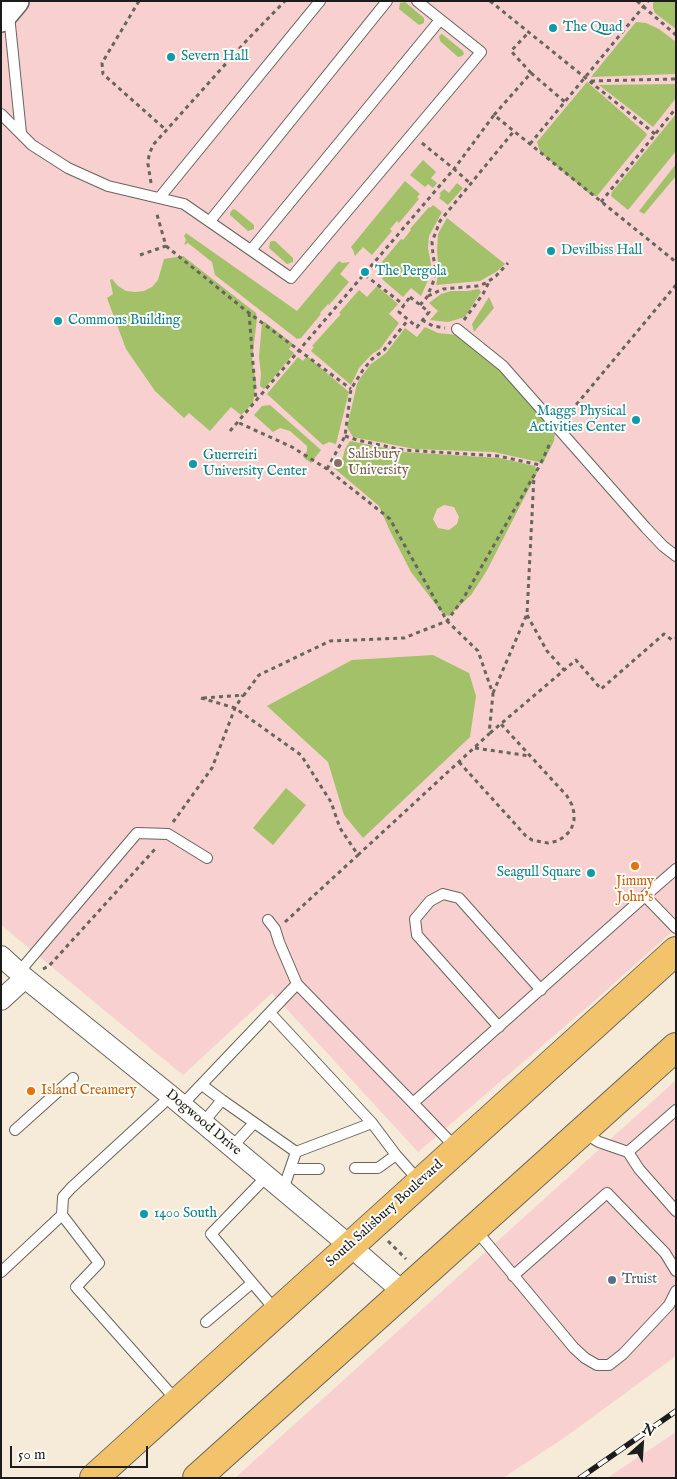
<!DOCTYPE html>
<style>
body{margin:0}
#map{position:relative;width:677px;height:1479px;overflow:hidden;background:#f6ebd8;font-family:"IM FELL English",serif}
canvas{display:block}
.frame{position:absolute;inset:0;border:2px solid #1c1c1c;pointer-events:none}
.north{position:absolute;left:617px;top:1419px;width:50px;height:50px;-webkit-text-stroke:4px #fdfcf7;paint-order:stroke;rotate:26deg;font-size:14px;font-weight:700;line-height:20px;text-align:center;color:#1c1c1c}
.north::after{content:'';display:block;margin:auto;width:18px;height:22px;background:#1c1c1c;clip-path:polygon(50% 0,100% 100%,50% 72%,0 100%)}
.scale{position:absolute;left:10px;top:1446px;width:138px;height:22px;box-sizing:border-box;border:2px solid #1c1c1c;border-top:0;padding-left:6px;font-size:15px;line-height:18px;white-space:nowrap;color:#1c1c1c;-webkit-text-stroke:4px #fdfcf7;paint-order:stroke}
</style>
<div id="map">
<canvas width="677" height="1479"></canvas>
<div class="frame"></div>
<div class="north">N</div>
<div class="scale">50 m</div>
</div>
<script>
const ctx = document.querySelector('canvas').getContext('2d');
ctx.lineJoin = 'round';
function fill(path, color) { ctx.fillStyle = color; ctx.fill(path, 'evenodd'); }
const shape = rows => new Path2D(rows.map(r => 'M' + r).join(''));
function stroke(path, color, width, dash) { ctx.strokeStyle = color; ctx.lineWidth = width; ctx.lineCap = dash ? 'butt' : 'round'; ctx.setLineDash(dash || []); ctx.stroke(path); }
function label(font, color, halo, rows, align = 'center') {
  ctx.font = font + ' "IM FELL English",serif'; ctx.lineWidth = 4; ctx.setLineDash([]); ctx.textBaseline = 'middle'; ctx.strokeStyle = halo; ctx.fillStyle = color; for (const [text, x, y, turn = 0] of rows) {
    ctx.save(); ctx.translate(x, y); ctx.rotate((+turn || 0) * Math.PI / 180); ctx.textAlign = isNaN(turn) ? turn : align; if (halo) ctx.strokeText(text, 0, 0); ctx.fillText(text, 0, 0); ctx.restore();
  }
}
fill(shape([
 [1,1,676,1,676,928,591,1004,418,1152,272,993,183,1075,1,925],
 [676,1080,676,1356,564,1438,503,1478,235,1478],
 [676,1432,676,1478,607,1478]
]), '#f7d0cf');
fill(shape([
 [656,1,676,1,676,29,655,13,653,8,653,3],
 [405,2,424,18,424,23,419,25,399,9,400,3],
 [636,22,646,23,659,29,676,42,676,74,591,77],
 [442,34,463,51,464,54,462,56,458,57,440,41,439,36],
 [587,82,646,133,647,135,597,196,592,196,540,152,537,142],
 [676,84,676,98,653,127,599,85],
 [676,114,676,151,628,210,611,196,612,192],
 [423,160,436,172,431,178,437,183,433,188,428,184,425,187,410,175],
 [676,164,676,176,644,214,639,211],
 [405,181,420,194,417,197,419,199,399,223,397,221,390,229,392,231,372,255,363,247,355,256,353,250,351,247],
 [457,183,463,188,448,205,439,198,441,195,439,194,444,189,449,193],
 [433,205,442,212,429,236,428,248,431,264,430,276,421,296,411,288,403,297,382,279,390,270,382,262,401,239,403,240,411,230,410,229,429,207,430,208],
 [233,209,236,210,254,225,254,229,248,231,230,215,230,213],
 [447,218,505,264,496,272,480,281,436,285,439,272,437,251,438,234],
 [186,233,297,311,339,261,342,263,350,262,340,274,349,282,329,305,328,304,320,313,321,314,301,338,297,339,215,275,212,262,188,243,184,245,186,240,184,236],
 [272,241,275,241,293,258,293,262,287,264,269,248,270,242],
 [183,256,256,313,257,318,252,360,256,382,253,403,241,415,231,407,210,431,189,413,184,418,155,391,126,349,107,298,113,294,110,280,112,279,118,286,126,291,135,292,144,291,152,287,158,280,164,259],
 [377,286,398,304,389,314,399,323,380,349,372,354,359,368,351,385,311,351,314,347,312,346,341,314,339,313,359,290,367,297],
 [479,289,481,292,465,317,448,322,430,320,438,311,429,303,441,294,451,291,467,291],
 [489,297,494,308,474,332,472,324],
 [262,322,265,322,293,344,289,349,294,353,264,389,260,386,261,374,259,357],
 [425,327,438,333,457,335,488,357,555,432,554,441,543,463,494,452,415,449,353,437,347,427,357,384,361,377,371,364,386,353,405,328,417,337],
 [307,356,349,392,336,444,329,442,323,445,267,394,298,357,303,361],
 [270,405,321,450,311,463,303,457,307,451,307,446,290,431,280,428,273,432,254,415,262,406],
 [350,441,404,452,499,458,535,466,537,473,486,572,471,595,449,616,443,614,411,572,389,529,379,506,334,468,343,457,345,449],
 [444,505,454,507,459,517,457,524,449,530,438,528,433,519,437,509],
 [433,655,469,673,476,696,470,737,363,838,344,815,328,762,267,706,352,660],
 [286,788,306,805,273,845,253,828]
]), '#a2c169');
const service = shape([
 [9,15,21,133],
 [1,114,32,145,68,168,108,186,184,204,291,278,481,52,417,1],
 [160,197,320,1],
 [210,221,387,1],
 [251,250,440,20],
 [457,329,503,366,646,528,663,546,676,556],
 [645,896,676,869],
 [268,920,275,929,279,942,297,984],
 [19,972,137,833,168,834,207,858],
 [270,1013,372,1123,396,1155,419,1181],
 [499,1027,417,935,415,919,430,901,443,894,459,898,541,990],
 [202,1085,222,1100],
 [171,1096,71,1188,63,1197,62,1215,99,1263,76,1287,177,1401],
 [413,1103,457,1149],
 [181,1106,297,984,413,1103,645,896,676,928],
 [676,1110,628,1152,639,1169,676,1211],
 [202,1124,222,1100,296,1152,372,1123],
 [15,1130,73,1078],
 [584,1133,599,1142,628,1152],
 [231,1148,254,1123],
 [355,1168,378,1168,396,1155],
 [291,1169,319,1169],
 [267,1176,211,1234,277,1312],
 [283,1190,296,1152],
 [475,1229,574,1348,585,1358,597,1365,609,1365,623,1354,669,1305,676,1291],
 [1,1272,62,1215],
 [513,1276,607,1193,665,1253,676,1271],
 [206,1322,252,1283]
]);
const minor = shape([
 [1,956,25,978,171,1096,350,1246,403,1292],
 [1,1000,25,978]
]);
const tertiary = shape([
 [1,19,16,1]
]);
const primary = shape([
 [94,1478,676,951],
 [197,1478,676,1047]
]);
stroke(service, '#68645e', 12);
stroke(minor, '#68645e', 22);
stroke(tertiary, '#68645e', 28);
stroke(primary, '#68645e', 30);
stroke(shape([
 [139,1,102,63,103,74,166,130],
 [490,1,655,134],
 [637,1,676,35],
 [531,73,565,102],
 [591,81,676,79],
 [494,115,531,73,511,51,529,32],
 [422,143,454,169,494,115,676,262],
 [530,144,648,1],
 [151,183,148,164,149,155,153,145,248,39,285,1],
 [601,202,676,108],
 [166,246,249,313,351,389],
 [140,255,166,246,156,211],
 [365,275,404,305],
 [428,296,443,289,477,286,486,283,496,276,508,263],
 [410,297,429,312,417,327,399,312,410,297],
 [420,305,427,297,434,280,435,266,433,255,432,242,440,221,514,131],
 [249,313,256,401],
 [422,320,433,326,445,328],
 [464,320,483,294,490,280],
 [566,417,676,285],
 [230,431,454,169,471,184],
 [345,436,357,440,403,450,498,456,540,465,551,441],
 [327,469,345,436,351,389,363,370,372,359,384,350,408,320],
 [527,615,547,651,564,670],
 [493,693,527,614,534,476],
 [201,698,235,708,301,755,331,802,340,828,358,855,489,734,493,694,478,651,447,621,390,519,327,469,292,447,237,422],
 [203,698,244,695,259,675,330,641,404,638,447,621,463,599,540,465],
 [490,733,576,660,601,689,664,634,672,640,676,638],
 [475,748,530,756],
 [459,762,526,836,532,840,548,843,558,841,565,836,571,830,574,820,574,813,572,805,567,796,501,724],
 [173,822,212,768,235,708,243,695],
 [285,922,358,855],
 [43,969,49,966,156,848],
 [388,1241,406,1259]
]), '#68645e', 3, [4, 4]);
stroke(service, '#fff', 10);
stroke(minor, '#fff', 20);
stroke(tertiary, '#fff', 25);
stroke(primary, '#f2c36a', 28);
const rail = shape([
 [580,1478,676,1411]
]);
stroke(rail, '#1c1c1c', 5.5);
stroke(rail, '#fdfcf7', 4, [11]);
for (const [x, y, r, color] of [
 [553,28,5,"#0f9aa8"],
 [171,57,5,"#0f9aa8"],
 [551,251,5,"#0f9aa8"],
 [365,272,5,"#0f9aa8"],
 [58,321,5,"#0f9aa8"],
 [636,420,5,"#0f9aa8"],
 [338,463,5,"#8d6e63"],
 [193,464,5,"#0f9aa8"],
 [635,866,5,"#e8710a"],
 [591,873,5,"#0f9aa8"],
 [31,1091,5,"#e8710a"],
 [144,1214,5,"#0f9aa8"],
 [612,1280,5,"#5c6f8a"]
]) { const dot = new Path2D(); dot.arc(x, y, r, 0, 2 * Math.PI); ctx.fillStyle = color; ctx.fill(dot); stroke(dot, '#fdfcf7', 2); }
label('14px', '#0d838f', '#fdfcf7', [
 ["The Quad",563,28],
 ["Severn Hall",181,57],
 ["Devilbiss Hall",561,251],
 ["The Pergola",375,272],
 ["Commons Building",68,321],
 ["Maggs Physical",626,412,"right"],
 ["Activities Center",626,428,"right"],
 ["Guerreiri",203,456],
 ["University Center",203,472],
 ["Seagull Square",581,873,"right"],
 ["1400 South",154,1214]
], 'left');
label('14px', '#785e54', '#fdfcf7', [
 ["Salisbury",348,455],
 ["University",348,471]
], 'left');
label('14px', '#c56008', '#fdfcf7', [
 ["Jimmy",635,882],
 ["John's",635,898],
 ["Island Creamery",41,1091,"left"]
]);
label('14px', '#1c1c1c', '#fdfcf7', [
 ["Dogwood Drive",203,1123,40],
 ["South Salisbury Boulevard",385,1214,-42]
]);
label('14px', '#4e5e75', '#fdfcf7', [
 ["Truist",622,1280]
], 'left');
</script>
